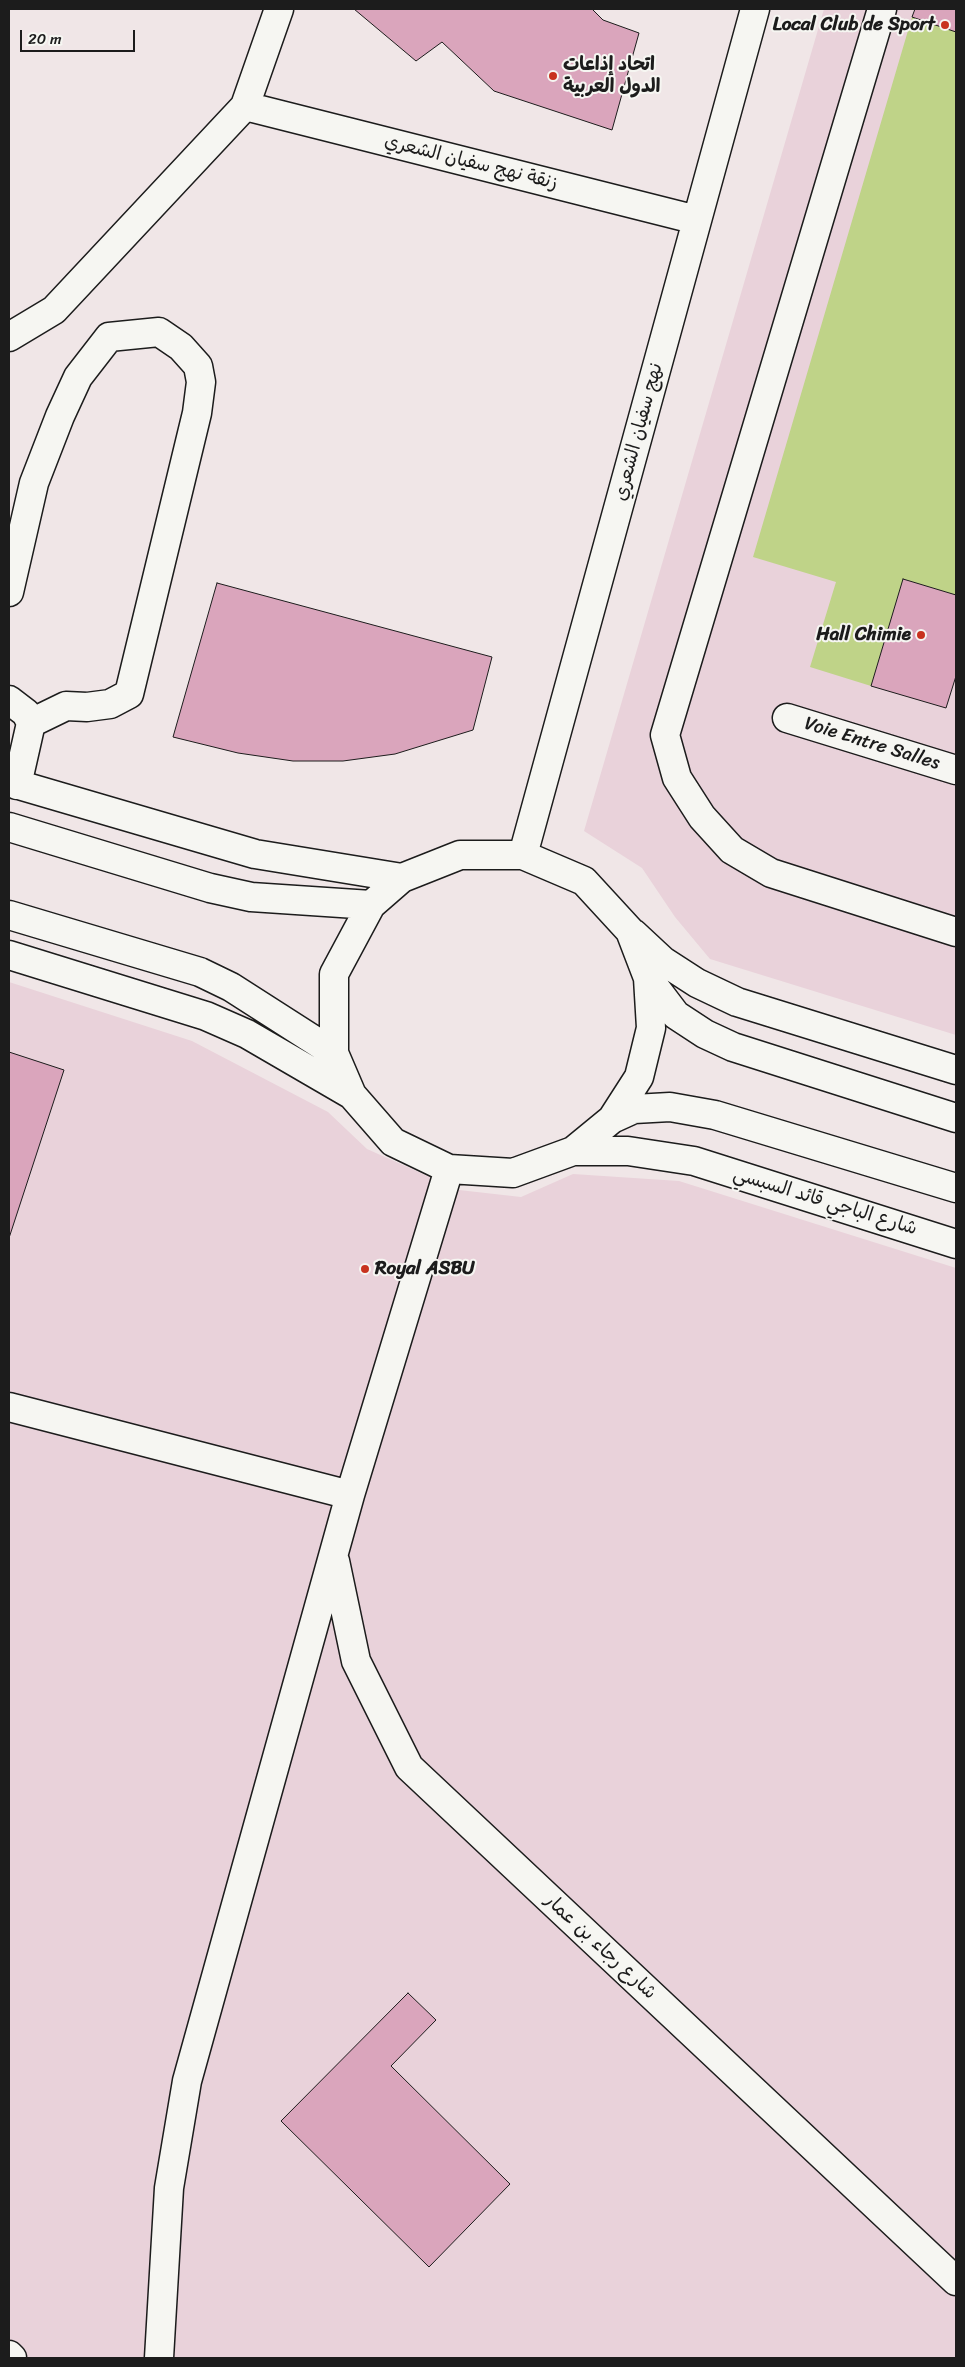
<!DOCTYPE html>
<meta charset="utf-8">
<style>
body{margin:0}
#map{position:relative;width:965px;height:2367px;overflow:hidden;background:#f0e6e7;font-family:Sriracha,sans-serif}
canvas{display:block}
.frame{position:absolute;inset:0;border:10px solid #1c1c1c;pointer-events:none}
.scale{position:absolute;left:20px;top:30px;width:115px;height:22px;box-sizing:border-box;border:2px solid #1c1c1c;border-top:0;padding-left:6px;font-size:15px;line-height:18px;white-space:nowrap;color:#1c1c1c;-webkit-text-stroke:4px #f6f6f2;paint-order:stroke}
</style>
<div id="map">
<canvas width="965" height="2367"></canvas>
<div class="frame"></div>
<div class="scale">20 m</div>
</div>
<script>
const ctx = document.querySelector('canvas').getContext('2d');
ctx.lineJoin = 'round';
function fill(path, color) { ctx.fillStyle = color; ctx.fill(path, 'evenodd'); }
const shape = rows => new Path2D(rows.map(r => 'M' + r).join(''));
function stroke(path, color, width, dash) { ctx.strokeStyle = color; ctx.lineWidth = width; ctx.lineCap = dash ? 'butt' : 'round'; ctx.setLineDash(dash || []); ctx.stroke(path); }
function label(font, color, halo, rows, align = 'center') {
  ctx.font = font + ' Sriracha,"Playpen Sans Arabic",sans-serif'; ctx.lineWidth = 4; ctx.setLineDash([]); ctx.textBaseline = 'middle'; ctx.strokeStyle = halo; ctx.fillStyle = color; for (const [text, x, y, turn = 0] of rows) {
    ctx.save(); ctx.translate(x, y); ctx.rotate((+turn || 0) * Math.PI / 180); ctx.textAlign = isNaN(turn) ? turn : align; if (halo) ctx.strokeText(text, 0, 0); ctx.fillText(text, 0, 0); ctx.restore();
  }
}
fill(shape([
 [824,9,956,9,956,1035,710,959,675,917,642,868,584,831],
 [9,982,192,1041,328,1112,367,1149,459,1190,521,1197,573,1174,679,1181,956,1268,956,2358,9,2358]
]), '#e9d2da');
fill(shape([
 [912,17,956,32,956,595,903,579,871,686,810,667,836,582,753,557]
]), '#bfd388');
const building = shape([
 [354,9,592,9,603,20,639,33,612,130,494,91,442,42,416,61,354,9],
 [915,9,956,9,956,32,912,17,915,9],
 [903,579,956,595,956,676,946,708,871,686,903,579],
 [217,583,492,657,473,730,395,754,343,761,293,761,238,753,173,737,217,583],
 [9,1052,64,1070,9,1238,9,1052],
 [408,1993,436,2020,391,2066,510,2184,429,2267,281,2121,408,1993]
]);
fill(building, '#daa5bc');
stroke(building, '#1c1c1c', 1);
const minor = shape([
 [882,9,665,735,677,778,702,817,732,850,771,873,956,932],
 [245,106,697,220],
 [9,337,54,310,245,106,279,9],
 [9,592,34,483,60,416,78,377,109,337,159,332,181,347,198,366,201,382,197,413,129,694,110,704,87,707,66,706,31,723],
 [9,700,26,713,31,723,17,785],
 [787,718,956,770],
 [9,782,255,854,402,878],
 [9,827,210,888,251,897,371,905],
 [523,855,755,9],
 [9,915,200,972,231,987,334,1053],
 [634,934,663,961,697,983,737,1002,956,1070],
 [9,955,206,1016,247,1034,352,1095],
 [648,978,676,1015,705,1034,733,1047,956,1118],
 [612,1119,639,1077,651,1028,648,978,630,931,584,881,523,855,460,855,402,878,371,905,334,974,334,1053,352,1095,393,1142,449,1169,513,1173,573,1151,612,1119,634,1109,670,1107,715,1115,956,1188],
 [573,1151,628,1151,694,1161,956,1244],
 [9,1407,350,1495],
 [335,1561,356,1661,409,1767,956,2281],
 [9,2355,12,2358],
 [159,2358,169,2188,187,2081,350,1495,449,1169]
]);
stroke(minor, '#1c1c1c', 31);
stroke(minor, '#f6f6f2', 28);
for (const [x, y, r, color] of [
 [945,25,5,"#c8321e"],
 [553,76,5,"#c8321e"],
 [921,635,5,"#c8321e"],
 [365,1269,5,"#c8321e"]
]) { const dot = new Path2D(); dot.arc(x, y, r, 0, 2 * Math.PI); ctx.fillStyle = color; ctx.fill(dot); stroke(dot, '#f6f6f2', 2); }
label('bold 19px', '#1c1c1c', '#f6f6f2', [
 ["Local Club de Sport",935,25],
 ["اتحاد إذاعات",563,65,"left"],
 ["الدول العربية",563,87,"left"],
 ["Hall Chimie",911,635],
 ["Royal ASBU",375,1269,"left"]
], 'right');
label('19px', '#1c1c1c', '#f6f6f2', [
 ["زنقة نهج سفيان الشعري",471,163,14],
 ["نهج سفيان الشعري",639,432,-75],
 ["Voie Entre Salles",872,744,17],
 ["شارع الباجي قائد السبسي",825,1202,17],
 ["شارع رجاء بن عمار",600,1947,43]
]);
</script>
